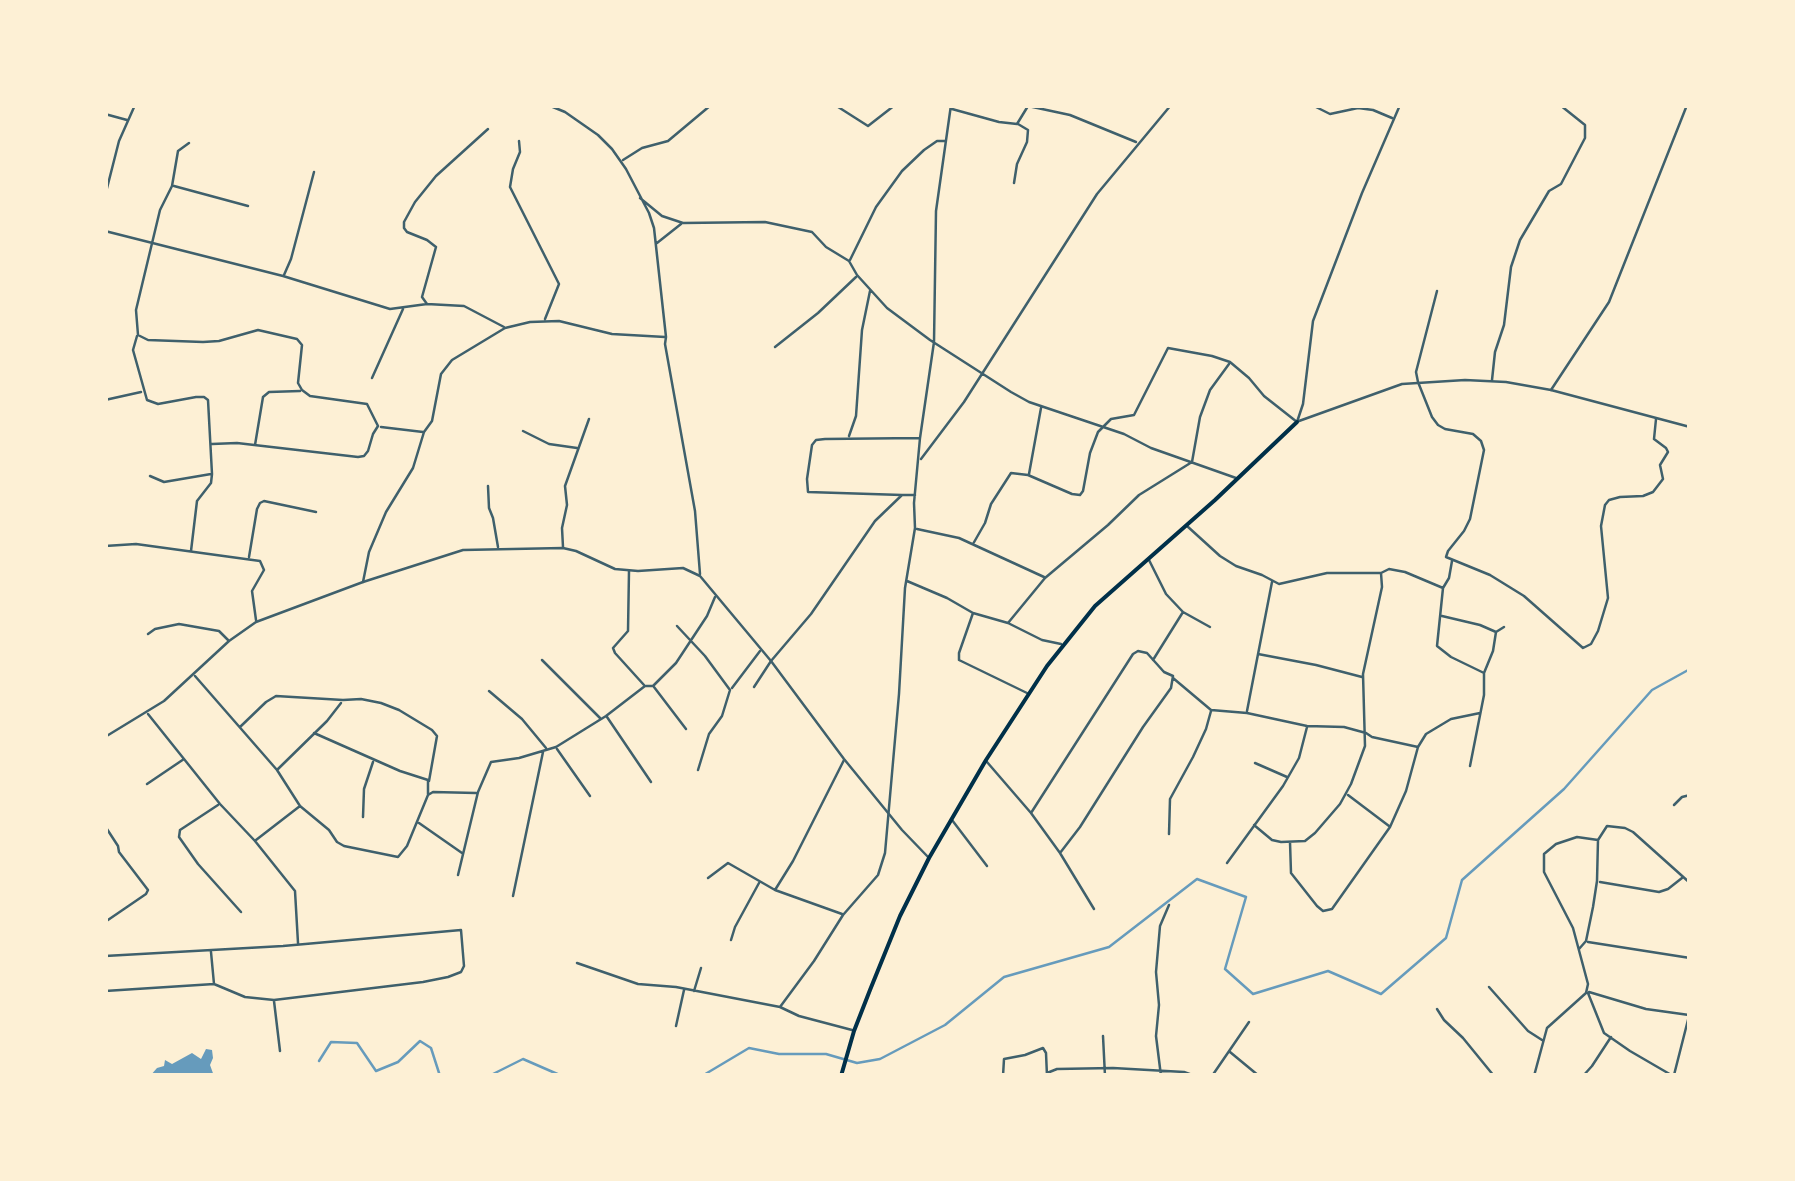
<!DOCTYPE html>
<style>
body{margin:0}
#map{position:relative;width:1795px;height:1181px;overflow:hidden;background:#fdf0d5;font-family:"PT Sans Narrow",sans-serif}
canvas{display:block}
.frame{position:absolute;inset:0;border:108px solid #fdf0d5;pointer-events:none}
</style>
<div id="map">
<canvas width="1795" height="1181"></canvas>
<div class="frame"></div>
</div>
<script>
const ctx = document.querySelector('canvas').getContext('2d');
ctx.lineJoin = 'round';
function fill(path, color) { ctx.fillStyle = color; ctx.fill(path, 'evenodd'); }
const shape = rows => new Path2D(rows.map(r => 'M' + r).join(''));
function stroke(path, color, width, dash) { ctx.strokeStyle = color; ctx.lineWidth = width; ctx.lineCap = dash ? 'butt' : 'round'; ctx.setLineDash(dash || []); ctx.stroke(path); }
fill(shape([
 [206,1049,212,1050,213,1058,210,1065,214,1076,150,1076,157,1068,164,1066,165,1060,172,1064,192,1053,201,1059]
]), '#669bbc');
stroke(shape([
 [319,1061,331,1042,357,1043,376,1071,398,1062,420,1041,431,1048,440,1076],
 [489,1076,523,1059,562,1076],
 [702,1076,749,1048,779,1054,826,1054,857,1063,880,1059,945,1025,1004,977,1109,947,1197,879,1246,897,1225,969,1253,994,1328,971,1381,994,1446,938,1462,880,1564,789,1652,690,1690,669]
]), '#669bbc', 2.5);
stroke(shape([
 [548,105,565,112,598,135,612,149,626,169,649,213,654,228,666,337,665,344,695,511,700,574],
 [835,105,868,126,895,105],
 [1312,105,1330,114,1358,108,1373,110,1392,118],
 [952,109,999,122,1017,124,1028,106,1070,115,1136,142],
 [105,114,127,120],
 [519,141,520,152,513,169,510,187,559,284,545,319],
 [189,143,178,151,172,186,160,210,136,310,138,335,148,340,203,342,219,341,258,330,297,339,302,345,298,383,302,390,310,396,367,404,378,426],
 [623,160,642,148,668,141,711,105],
 [1014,183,1017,164,1027,142,1028,130,1018,124],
 [174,186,248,206],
 [105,196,119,141,135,105],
 [640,198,662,216,683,223,765,222,812,232,826,247,849,261,857,275,887,308,930,340,1011,392,1029,402,1124,434,1151,448,1236,478],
 [105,231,283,276,390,309,427,304,464,306,504,327],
 [657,243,681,224],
 [850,260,876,207,902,171,924,150,937,141,945,141],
 [284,275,291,259,314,172],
 [1437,291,1416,372,1418,382,1432,417,1438,425,1445,429,1473,434,1481,441,1484,450,1470,519,1464,531,1448,551,1446,557,1490,575,1524,596,1583,648,1591,644,1598,631,1608,598,1601,526,1605,505,1609,500,1620,497,1643,496,1653,492,1663,479,1660,465,1668,452,1666,448,1654,439,1656,419],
 [427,304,422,297,436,247,427,240,407,232,404,228,404,222,415,202,436,176,488,129],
 [137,336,133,350,147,400,158,404,196,397,204,397,208,400,212,474,211,483,197,501,191,551],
 [775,347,818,313,856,277],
 [372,378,403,309],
 [1492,380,1495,352,1504,325,1511,267,1520,240,1549,191,1561,184,1585,138,1585,125,1560,105],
 [1551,390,1609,302,1687,105],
 [105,400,141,392],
 [381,427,423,432],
 [523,431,549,444,577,448],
 [849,436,856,416,862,330,870,291],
 [212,444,237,443,358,457,364,456,368,451,373,434,378,426],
 [255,445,263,397,269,392,300,391],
 [921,459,964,402,1097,194,1171,105],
 [1029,474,1041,408],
 [150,476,164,482,211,474],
 [488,486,489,508,493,518,498,547],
 [902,495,808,492,807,479,812,445,816,440,825,439,919,438],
 [1187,526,1220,556,1236,566,1262,575,1279,584,1327,573,1381,573,1389,569,1405,572,1443,588],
 [917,529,959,538,1044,577],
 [973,544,985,523,991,504,1011,473,1028,475,1072,494,1080,495,1083,491,1090,453,1098,432,1111,419,1134,415,1168,348,1212,356,1230,362,1249,378,1264,396,1297,422,1303,404,1313,321,1362,193,1400,105],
 [105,546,136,544,260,561,264,570,252,591,256,620],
 [563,547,562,528,567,505,565,486,589,419],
 [249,557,257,509,260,503,264,501,316,512],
 [1149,560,1166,594,1183,612,1210,627],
 [1452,561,1449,578,1443,588,1437,646,1451,657,1484,673],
 [629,571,628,631,613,648,615,653,644,685],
 [907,581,947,598,973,613,1008,623,1042,640,1061,644],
 [363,582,369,552,386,512,413,468,424,432,432,421,441,374,452,360,505,328,530,322,559,321,612,334,665,337],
 [973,613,959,653,959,660,1027,693],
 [1442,616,1480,625,1496,632],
 [1008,623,1045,578,1108,525,1139,495,1192,462,1200,417,1210,390,1229,364],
 [677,626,705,656,730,690,722,716,709,734,698,770],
 [148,634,155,629,179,624,219,631,228,640],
 [1258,654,1316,665,1362,677],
 [542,660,600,718],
 [1153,660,1183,612],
 [195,676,277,770,300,806,329,830,337,842,344,846,398,857,407,846,428,795,433,792,476,793],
 [1173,678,1211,710,1247,713,1307,726,1344,727,1366,733,1372,737,1418,747],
 [654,687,686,729],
 [754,687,771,661,811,614,875,521,902,495,915,495],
 [732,688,760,651],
 [489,691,522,719,546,748],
 [1247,711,1272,582],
 [148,714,220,804,255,841,295,891,298,943],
 [607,717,651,782],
 [240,727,266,702,276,696,343,700,361,699,381,703,399,710,432,730,437,736,429,781],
 [314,733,400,771,428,780,428,794],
 [557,749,590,796],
 [987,762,1031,813,1060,853,1094,909],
 [1255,763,1287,777],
 [1470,766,1484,695,1484,673,1493,651,1496,632,1504,627],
 [278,769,327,721,341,703],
 [147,784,184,759],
 [1348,795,1389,826],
 [218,805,180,830,179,837,198,864,241,912],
 [1674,805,1682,797,1690,795],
 [1031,813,1133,654,1138,651,1147,653,1164,672,1173,676,1171,688,1143,727,1080,827,1060,853],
 [363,817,364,789,373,762],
 [952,820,987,866],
 [419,823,462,853],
 [1254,825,1272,840,1281,842,1305,841,1315,833,1340,804,1351,784,1365,746,1363,674,1382,587,1381,573],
 [105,826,118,846,119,852,148,890,146,894,105,922],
 [1169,834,1170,799,1193,757,1206,729,1211,711],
 [256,840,300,806],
 [1290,842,1291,873,1317,906,1323,911,1332,909,1390,827,1406,791,1418,747,1426,734,1451,719,1480,713],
 [1227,863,1283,786,1299,758,1307,727],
 [458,875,478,792,491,762,519,758,556,747,606,716,645,686,653,686,676,663,707,616,715,597],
 [708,878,728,863,775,890,842,914],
 [1600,882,1659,892,1668,889,1682,878],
 [775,890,793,861,844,760],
 [513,896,543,752],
 [731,940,735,927,759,883],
 [1588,942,1690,958],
 [1579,949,1586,941,1593,907,1597,881,1598,840,1607,826,1625,828,1633,832,1690,883],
 [211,952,214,984],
 [105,956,283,946,461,930,464,966,461,972,448,977,423,982,274,1000,245,997,214,984,105,991],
 [577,963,638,984,676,987,780,1007,799,1016,852,1030],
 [1489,987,1528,1031,1542,1040],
 [694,991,701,968],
 [1589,992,1646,1009,1689,1015],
 [1588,993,1604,1033,1630,1051,1673,1076],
 [274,1001,280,1051],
 [780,1007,814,961,843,915,878,875,885,853,899,694,905,588,915,528,914,503,920,438,934,342,936,211,951,105],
 [1437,1009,1444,1020,1463,1038,1494,1076],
 [676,1026,684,990],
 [1103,1036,1105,1076],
 [1230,1052,1259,1076],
 [1047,1073,1057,1069,1113,1068,1184,1072,1195,1076],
 [1674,1075,1690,1012],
 [1003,1076,1004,1059,1025,1055,1043,1048,1046,1053,1047,1076],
 [1161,1076,1156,1036,1159,1005,1156,972,1160,926,1169,905],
 [1212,1076,1249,1022],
 [1534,1076,1547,1028,1586,993,1588,984,1573,928,1544,872,1544,854,1556,844,1577,837,1598,840],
 [1583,1076,1592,1066,1611,1037]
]), '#3f606c', 2.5);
stroke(shape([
 [1299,421,1402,384,1465,380,1506,382,1551,390,1690,427],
 [105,737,164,701,229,641,256,622,363,582,463,550,563,548,576,551,615,569,638,571,683,568,700,576,771,661,844,759,902,830,929,858]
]), '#3f606c', 2.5);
stroke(shape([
 [841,1076,854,1031,870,990,900,916,929,858,986,760,1047,666,1095,606,1215,500,1297,422]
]), '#003049', 4);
</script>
